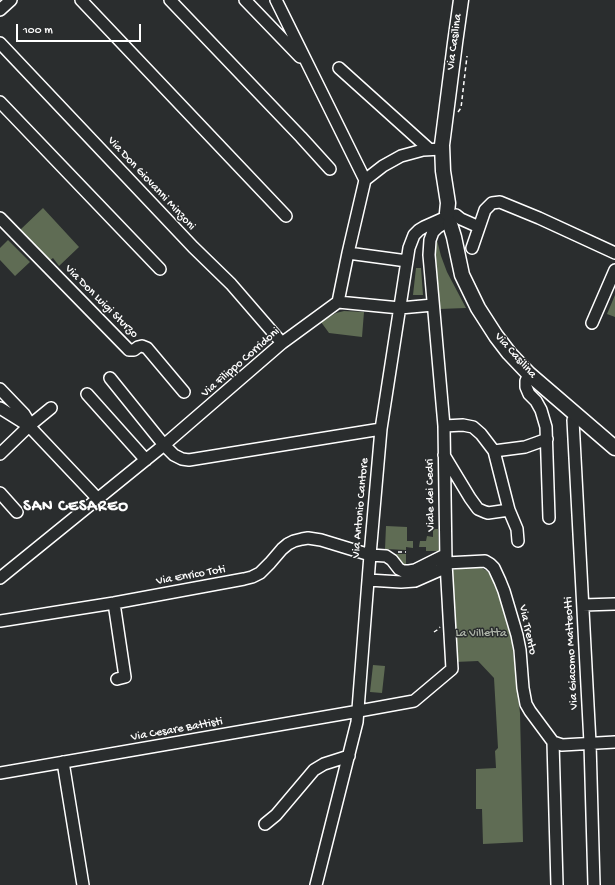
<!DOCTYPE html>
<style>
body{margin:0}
#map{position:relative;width:615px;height:885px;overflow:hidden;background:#2a2d2e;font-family:"Gochi Hand",sans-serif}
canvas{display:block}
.scale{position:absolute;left:16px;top:24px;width:125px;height:18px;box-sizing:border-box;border:2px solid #fff;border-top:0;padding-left:5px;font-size:12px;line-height:14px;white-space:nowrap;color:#fff;-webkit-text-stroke:3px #2a2d2e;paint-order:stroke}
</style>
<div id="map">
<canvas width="615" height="885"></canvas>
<div class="scale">100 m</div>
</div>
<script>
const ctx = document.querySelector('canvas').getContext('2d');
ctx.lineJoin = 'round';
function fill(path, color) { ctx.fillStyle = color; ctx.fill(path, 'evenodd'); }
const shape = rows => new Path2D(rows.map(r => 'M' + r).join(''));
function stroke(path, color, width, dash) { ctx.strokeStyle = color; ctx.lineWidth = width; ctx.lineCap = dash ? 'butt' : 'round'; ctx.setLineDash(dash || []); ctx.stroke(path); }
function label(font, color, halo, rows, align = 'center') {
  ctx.font = font + ' "Gochi Hand",sans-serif'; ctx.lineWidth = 3; ctx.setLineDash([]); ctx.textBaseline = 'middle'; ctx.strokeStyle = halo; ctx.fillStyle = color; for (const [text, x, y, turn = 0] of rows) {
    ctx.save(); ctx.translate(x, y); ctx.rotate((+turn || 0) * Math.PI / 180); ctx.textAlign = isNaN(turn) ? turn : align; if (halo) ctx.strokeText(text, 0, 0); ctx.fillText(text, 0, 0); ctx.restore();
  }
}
fill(shape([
 [43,208,79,247,59,266,53,258,49,261,20,230],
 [8,240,30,262,15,276,0,260,0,248],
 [437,240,441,256,447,272,466,308,439,309,435,252],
 [416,268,421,268,423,295,413,295],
 [615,295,615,317,607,314],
 [344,311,364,312,362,337,329,333,321,322,336,313],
 [386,526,407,527,407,541,413,541,413,548,406,547,406,550,385,549],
 [433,529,438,529,439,551,426,551,426,547,419,547,420,541,426,541,427,536,433,537],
 [392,554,406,554,406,566,401,567],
 [476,567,480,567,487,571,494,578,512,642,520,713,523,842,483,844,482,809,476,809,476,769,496,768,495,751,498,748,494,678,478,661,455,662,451,570],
 [373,665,385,666,382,693,370,692]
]), '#5f6c54');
const minor = shape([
 [81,0,286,216],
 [170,0,301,137,330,169],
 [245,0,300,57],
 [276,0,365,180],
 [0,10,11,0],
 [0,43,193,247,231,284,282,343],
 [339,68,429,149],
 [0,102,160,269],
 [456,215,461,219,479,227],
 [0,218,127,348,129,350,134,350,138,347,142,346,147,348,184,392],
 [472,248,485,210,492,203,500,202,539,218,615,253],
 [348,253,407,261],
 [338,302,400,308,433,305],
 [592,323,615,270],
 [529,374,526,381,526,387,529,394,536,401,541,410,546,427,549,518],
 [110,378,164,445,174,455,182,459,189,460,381,429],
 [0,389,24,414,27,419,29,425],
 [87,394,146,460],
 [0,408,29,426,98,499],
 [573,420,590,743,594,885],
 [444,426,463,425,473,427,481,434,494,451,509,510,517,529,518,541],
 [494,451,525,447,539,442,547,439],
 [0,454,29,426,51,408],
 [444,455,470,498,478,509,485,512,488,513,509,510],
 [0,493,17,512],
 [446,563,485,561,490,564,494,568,500,581,504,591,517,635,520,650,523,688,526,704,530,711,553,742,562,745,615,742],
 [0,578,164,445,282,343,338,302,348,253,365,180,383,166,401,156,423,150,442,149],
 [368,580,401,582,415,581,440,570,446,563],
 [114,603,125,677,117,679],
 [583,605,615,604],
 [0,621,114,603,244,579,252,577,260,573,270,563,282,549,288,544,294,541,302,539,308,538,321,540,370,555,386,556,392,560,399,569,403,571,409,571,415,570,445,555],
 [553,742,557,885],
 [63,762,83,885],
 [0,773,359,711,414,701,452,669,446,563,444,426,429,255,430,240,433,232,437,228,446,222],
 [265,824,276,815,314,770,324,764,349,756],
 [316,885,357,722,370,555,381,429,409,248,414,235,419,230,424,227,442,219]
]);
const major = shape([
 [447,213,448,203,443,171,442,145,455,43,461,0],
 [450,224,454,237,462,275,478,308,496,336,509,353,529,374,615,448]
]);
stroke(minor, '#fff', 14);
stroke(major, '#fff', 17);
stroke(shape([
 [458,112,461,108,467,56],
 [398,552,406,552],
 [434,632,437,630,440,627]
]), '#fff', 1.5, [4, 3]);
stroke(minor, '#2a2d2e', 11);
stroke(major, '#2a2d2e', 14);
label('12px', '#fff', '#2a2d2e', [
 ["Via Casilina",455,42,-82],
 ["Via Don Giovanni Minzoni",151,184,47],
 ["Via Don Luigi Sturzo",101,302,45],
 ["Via Casilina",515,356,48],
 ["Via Filippo Corridoni",241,363,-41],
 ["Viale dei Cedri",431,495,-91],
 ["Via Antonio Cantore",361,508,-85],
 ["Via Enrico Toti",191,576,-10],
 ["Via Trento",527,630,78],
 ["Via Giacomo Matteotti",572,653,-93],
 ["Via Cesare Battisti",177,730,-10]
]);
label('12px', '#afb6aa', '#2a2d2e', [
 ["La Villetta",481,634]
]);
ctx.letterSpacing = '1px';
label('bold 16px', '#fff', '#2a2d2e', [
 ["SAN CESAREO",76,508]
]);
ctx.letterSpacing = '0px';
</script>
